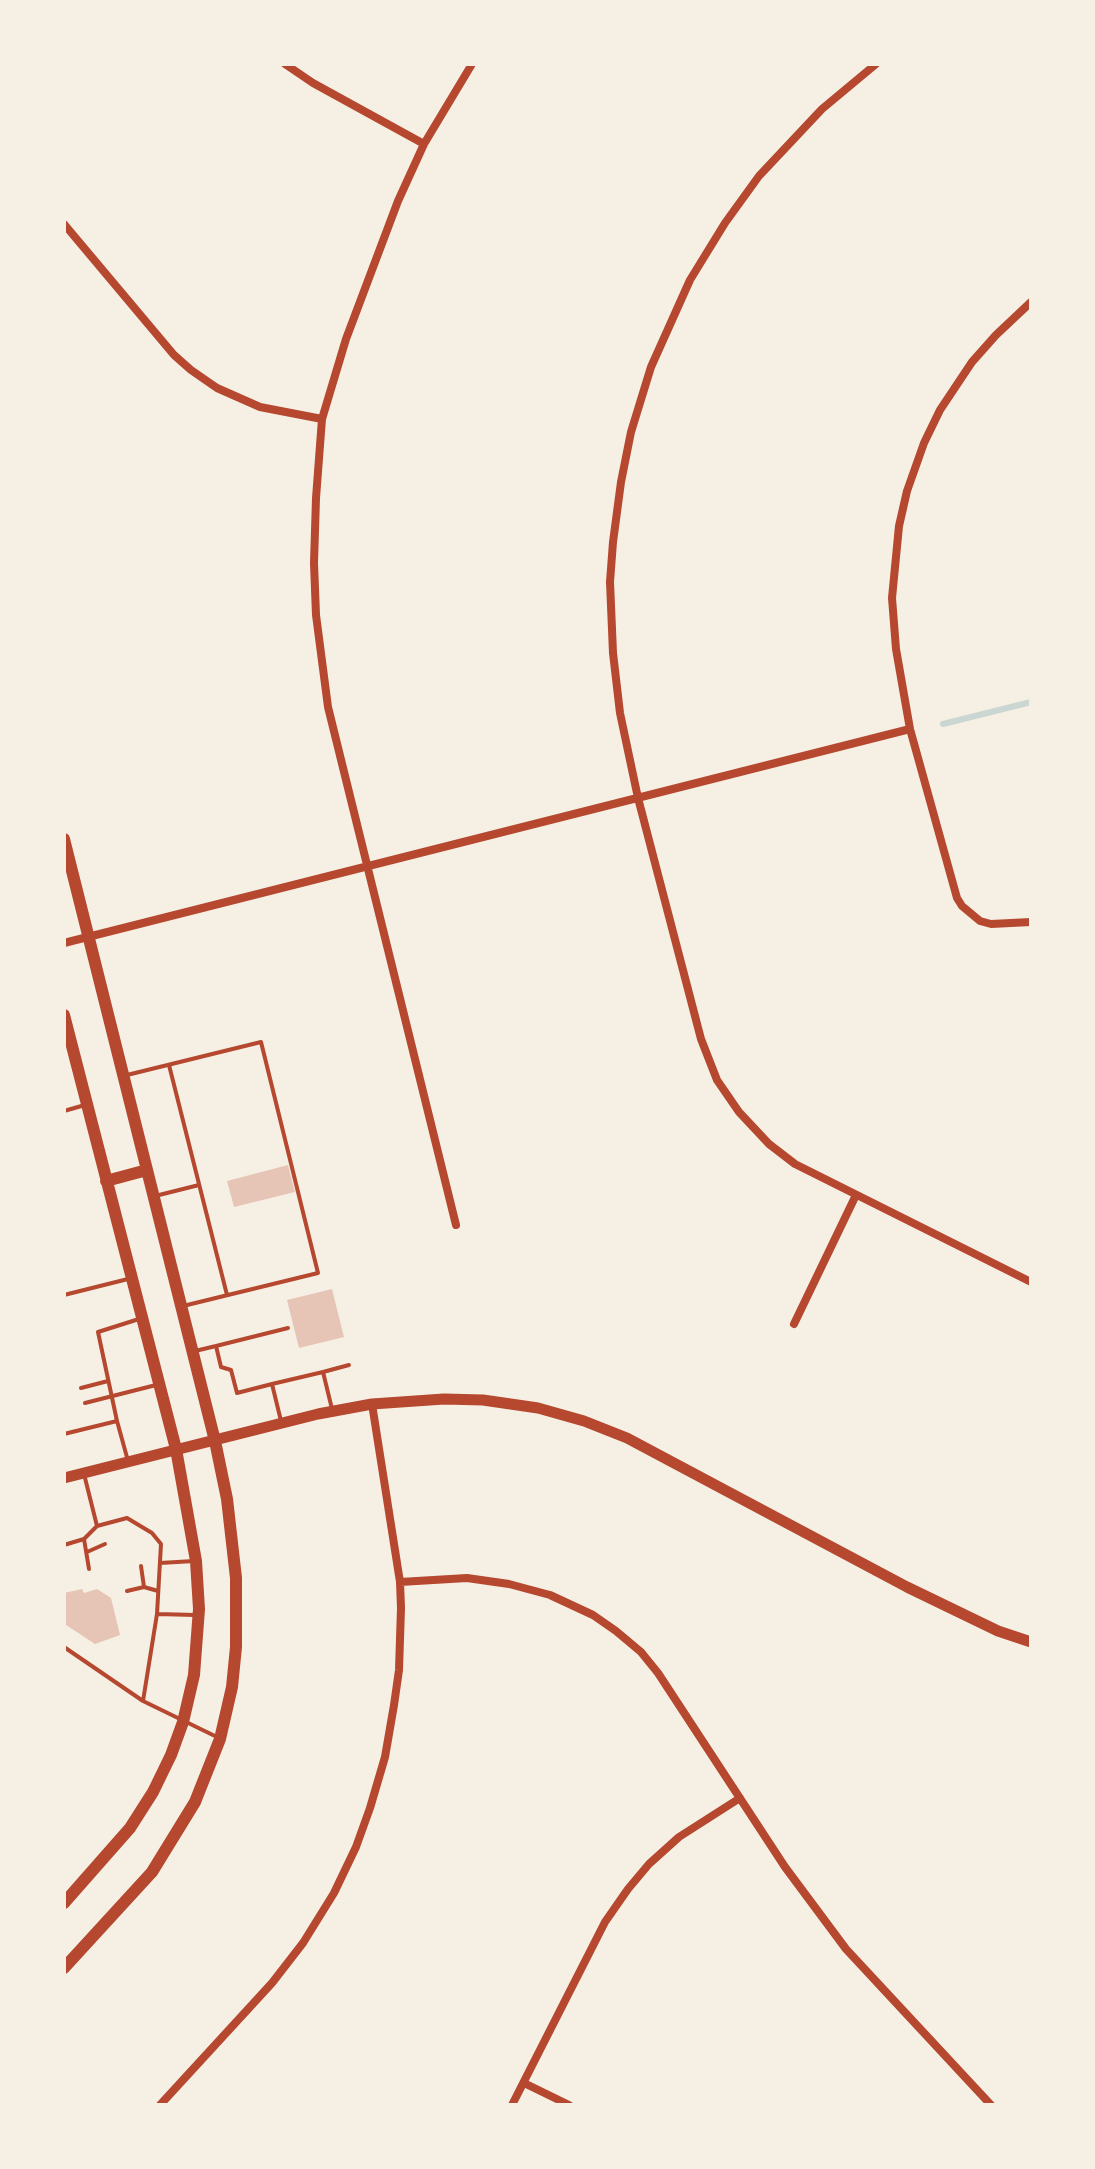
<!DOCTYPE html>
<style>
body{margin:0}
#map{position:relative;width:1095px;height:2169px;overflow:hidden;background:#f6efe4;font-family:"Archivo Narrow",sans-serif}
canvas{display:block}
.frame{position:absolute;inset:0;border:66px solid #f6efe4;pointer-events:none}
</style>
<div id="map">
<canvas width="1095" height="2169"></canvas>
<div class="frame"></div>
</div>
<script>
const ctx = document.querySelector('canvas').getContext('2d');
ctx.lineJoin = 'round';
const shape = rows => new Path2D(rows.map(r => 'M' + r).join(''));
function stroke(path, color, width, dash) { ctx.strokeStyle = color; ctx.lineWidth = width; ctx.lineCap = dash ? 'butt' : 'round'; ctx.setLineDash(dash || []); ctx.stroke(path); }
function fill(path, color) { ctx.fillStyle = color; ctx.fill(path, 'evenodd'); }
stroke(shape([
 [943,724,1031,702]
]), '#c9d6d2', 6);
fill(shape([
 [288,1165,295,1192,234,1207,227,1181],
 [332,1289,344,1337,299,1348,287,1300],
 [82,1589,84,1593,97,1589,111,1598,120,1635,95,1644,66,1625,64,1593]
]), '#e6c5b7');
stroke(shape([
 [169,1065,227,1295],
 [127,1075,261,1042,318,1273,183,1306],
 [64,1111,85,1105],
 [155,1196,199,1185],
 [64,1295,128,1279],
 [195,1351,216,1346],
 [323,1372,349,1365],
 [272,1384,323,1372,332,1409],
 [81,1388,108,1381],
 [85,1403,156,1385],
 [117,1421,128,1461],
 [281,1421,272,1384,237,1393,231,1370,221,1367,216,1346,288,1328],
 [64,1434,117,1421,98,1332,139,1319],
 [84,1474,97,1526],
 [84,1539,89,1569],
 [64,1545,84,1539,97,1526,127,1518,152,1533,161,1544,157,1614,143,1701],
 [87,1552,105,1544],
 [160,1563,194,1561],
 [141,1566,144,1587],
 [127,1591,144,1587,158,1591],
 [157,1614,195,1615],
 [64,1647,143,1701,217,1737]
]), '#b5482f', 4);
stroke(shape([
 [285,64,313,83,424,144],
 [876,64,822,109,759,176,725,223,690,280,651,367,631,432,621,482,613,542,610,582,613,653,620,713,638,798,701,1039,717,1080,739,1112,769,1144,795,1164,1031,1282],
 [64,224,174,355,191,370,217,388,260,407,322,419],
 [1031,302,996,335,972,362,940,410,924,443,907,491,899,526,892,598,896,649,910,729,957,898,962,906,980,921,991,924,1031,922],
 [64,943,910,729],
 [456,1225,328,707,316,615,314,563,316,498,322,419,346,339,398,201,424,144,472,64],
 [794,1324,856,1195],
 [400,1582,467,1578,509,1584,550,1595,593,1615,616,1631,641,1652,658,1673,785,1867,846,1949,991,2105],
 [524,2083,569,2105],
 [160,2105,272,1983,303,1943,334,1893,356,1847,370,1808,385,1757,394,1705,399,1670,401,1608,400,1582,372,1404],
 [512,2105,605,1922,628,1889,649,1864,679,1837,740,1798]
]), '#b5482f', 8);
stroke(shape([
 [64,1478,318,1414,372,1404,444,1399,483,1400,538,1408,584,1421,627,1438,907,1587,998,1631,1031,1642]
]), '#b5482f', 11);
stroke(shape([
 [64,839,215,1441,227,1499,236,1578,236,1647,232,1687,220,1739,195,1802,152,1872,64,1968],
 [64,1015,176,1449,196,1561,199,1609,194,1675,183,1722,171,1755,153,1792,130,1828,64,1903],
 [106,1181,147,1170]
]), '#b5482f', 12);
</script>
